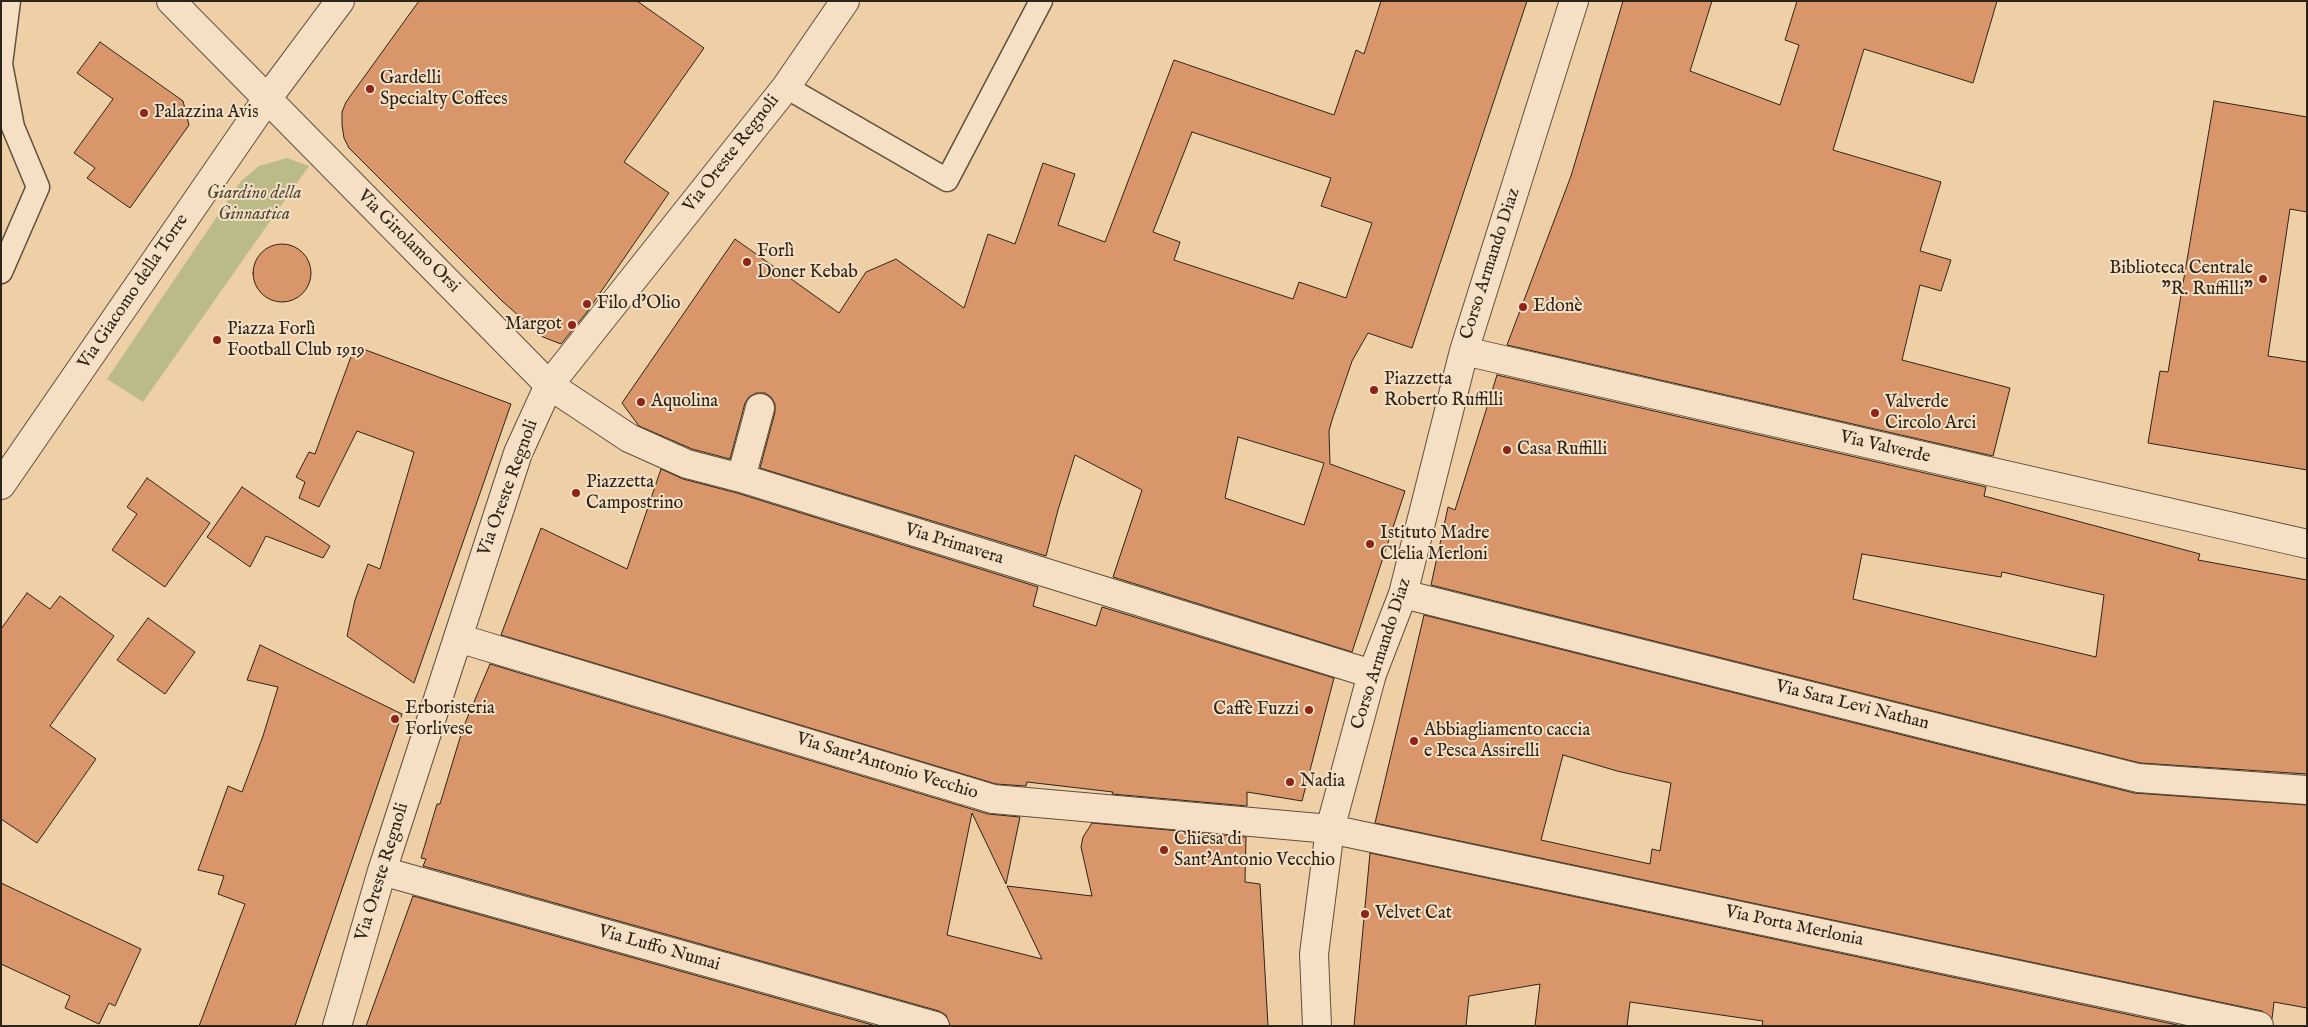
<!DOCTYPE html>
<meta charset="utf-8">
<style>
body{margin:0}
#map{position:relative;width:2308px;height:1027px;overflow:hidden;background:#efd0a6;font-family:"IM FELL English",serif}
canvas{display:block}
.frame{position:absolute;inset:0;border:2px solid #2d2419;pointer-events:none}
</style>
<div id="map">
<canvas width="2308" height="1027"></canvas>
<div class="frame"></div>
</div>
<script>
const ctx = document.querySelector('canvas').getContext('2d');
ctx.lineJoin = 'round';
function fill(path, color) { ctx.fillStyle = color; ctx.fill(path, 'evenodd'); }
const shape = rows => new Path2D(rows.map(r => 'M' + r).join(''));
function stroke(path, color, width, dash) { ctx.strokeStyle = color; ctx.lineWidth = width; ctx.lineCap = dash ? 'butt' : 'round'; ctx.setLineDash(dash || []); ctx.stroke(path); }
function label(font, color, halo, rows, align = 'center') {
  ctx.font = font + ' "IM FELL English",serif'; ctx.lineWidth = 4; ctx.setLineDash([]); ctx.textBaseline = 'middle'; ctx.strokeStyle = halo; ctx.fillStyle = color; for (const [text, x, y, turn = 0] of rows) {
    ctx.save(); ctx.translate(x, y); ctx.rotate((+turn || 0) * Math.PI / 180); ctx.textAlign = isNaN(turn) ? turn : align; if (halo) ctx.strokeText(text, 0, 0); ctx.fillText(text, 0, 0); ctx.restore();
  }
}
fill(shape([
 [287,158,309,166,143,402,107,379,241,181,259,166]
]), '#babb86');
const building = shape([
 [419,1,637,1,704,48,624,162,669,193,587,312,561,344,543,337,502,301,349,148,344,138,342,125,342,112,346,102,419,1],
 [1381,1,1527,1,1412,348,1368,333,1352,361,1332,420,1329,431,1330,464,1405,491,1352,652,1113,577,1142,490,1075,455,1058,510,1046,556,760,468,775,412,775,404,771,397,765,393,756,393,749,397,745,403,730,459,692,449,639,426,622,403,735,239,839,313,866,272,896,259,964,308,988,234,1015,244,1043,163,1075,174,1058,225,1105,242,1174,60,1334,115,1356,50,1364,54,1381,1],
 [1192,132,1331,178,1321,206,1372,223,1346,298,1299,282,1293,299,1174,260,1180,242,1153,232,1192,132],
 [1238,437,1324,463,1304,525,1225,498,1238,437],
 [1623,1,1712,1,1690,71,1780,105,1799,45,1785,40,1797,1,1997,1,1973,83,1864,49,1833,150,1941,182,1920,251,1951,260,1941,291,1920,285,1902,360,2010,388,1993,456,1507,345,1571,176,1623,1],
 [100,42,183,101,189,125,130,208,87,178,95,168,74,153,113,99,77,73,100,42],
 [2214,101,2307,117,2307,212,2290,209,2268,356,2307,362,2307,470,2148,443,2160,371,2168,372,2214,101],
 '253 273a29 29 0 1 1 58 0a29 29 0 1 1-58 0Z',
 [355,346,511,404,414,683,347,636,355,600,368,564,380,569,414,452,357,431,319,507,299,498,305,482,296,477,309,452,315,454,355,346],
 [1497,375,1986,487,1984,496,2200,554,2198,560,2307,580,2307,774,2140,763,1431,585,1448,507,1455,510,1497,375],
 [1862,554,2001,577,2002,572,2104,595,2096,657,1853,599,1862,554],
 [661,469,683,479,737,493,1038,587,1033,606,1096,626,1102,607,1334,678,1302,801,1247,792,1247,806,1112,794,1113,792,1027,782,1026,786,996,784,501,635,541,528,627,569,661,469],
 [147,478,210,523,165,587,112,550,137,514,127,507,147,478],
 [242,487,330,546,323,558,266,536,250,567,207,537,242,487],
 [27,593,50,609,60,596,114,636,50,726,96,759,37,843,1,819,1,629,27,593],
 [1424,615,2134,793,2307,805,2307,1008,2274,1002,2272,1019,2262,1011,1375,823,1424,615],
 [1563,755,1617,771,1671,783,1660,851,1652,849,1650,864,1541,840,1563,755],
 [148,618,195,652,165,694,117,660,148,618],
 [260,645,402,714,295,1026,199,1026,245,904,218,894,224,876,198,870,228,786,242,792,263,736,278,687,247,680,260,645],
 [490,664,988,814,1020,817,1006,884,972,813,947,935,1042,959,1007,886,1092,896,1081,847,1083,837,1092,823,1246,837,1245,882,1260,884,1268,1026,950,1026,946,1015,939,1011,423,866,426,859,421,858,437,804,440,804,463,728,490,664],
 [1370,853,2182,1026,1762,1026,1763,1021,1630,1002,1627,1026,1535,1026,1540,984,1469,996,1466,1026,1354,1026,1370,853],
 [1,883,141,949,115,1006,109,1003,99,1024,65,1008,70,996,1,964,1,883],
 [413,896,876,1026,366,1026,413,896]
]);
fill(building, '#d9966a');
stroke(building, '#2d2419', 1);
const lane = shape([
 [1,64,13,127,38,187,1,272],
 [1,64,9,1],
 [786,87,947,180,1041,1]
]);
const street = shape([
 [171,1,549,385,629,438,687,464,741,478,1372,674],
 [1464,351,2307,544],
 [741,478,760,408],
 [1,485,267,99,340,1],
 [1403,594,2138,778,2307,790],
 [458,638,993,799,1330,829,2259,1026],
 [382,871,935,1026],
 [337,1026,382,871,518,453,549,385,786,87,845,1],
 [1317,1026,1314,954,1330,829,1372,674,1403,594,1464,351,1574,1]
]);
stroke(lane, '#5e4f3c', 25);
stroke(street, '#5e4f3c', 30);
stroke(lane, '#f5e0c5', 22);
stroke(street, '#f5e0c5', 28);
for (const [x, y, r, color] of [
 [370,89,5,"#8f2418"],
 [144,113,5,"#8f2418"],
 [747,262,5,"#8f2418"],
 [2263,279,5,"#8f2418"],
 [587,304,5,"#8f2418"],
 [1523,307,5,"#8f2418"],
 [572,325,5,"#8f2418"],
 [217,340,5,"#8f2418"],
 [1374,390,5,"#8f2418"],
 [641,402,5,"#8f2418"],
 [1875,413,5,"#8f2418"],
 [1507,450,5,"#8f2418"],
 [576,493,5,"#8f2418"],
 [1370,544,5,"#8f2418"],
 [1309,710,5,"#8f2418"],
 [395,719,5,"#8f2418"],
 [1414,741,5,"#8f2418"],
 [1290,782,5,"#8f2418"],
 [1164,850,5,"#8f2418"],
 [1365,914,5,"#8f2418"]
]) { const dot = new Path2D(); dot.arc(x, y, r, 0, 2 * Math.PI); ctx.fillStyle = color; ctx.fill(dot); stroke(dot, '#f5e0c5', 2); }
label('18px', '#2d2419', '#f5e0c5', [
 ["Gardelli",380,79],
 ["Specialty Coffees",380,100],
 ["Palazzina Avis",154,113],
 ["Forlì",757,252],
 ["Doner Kebab",757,273],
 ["Biblioteca Centrale",2253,269,"right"],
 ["\"R. Ruffilli\"",2253,290,"right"],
 ["Filo d'Olio",597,304],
 ["Edonè",1533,307],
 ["Margot",562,325,"right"],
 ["Piazza Forlì",227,330],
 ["Football Club 1919",227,351],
 ["Piazzetta",1384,380],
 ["Roberto Ruffilli",1384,401],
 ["Aquolina",651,402],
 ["Valverde",1885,403],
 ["Circolo Arci",1885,424],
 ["Casa Ruffilli",1517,450],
 ["Piazzetta",586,483],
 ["Campostrino",586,504],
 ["Istituto Madre",1380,534],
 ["Clelia Merloni",1380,555],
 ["Erboristeria",405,709],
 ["Forlivese",405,730],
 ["Caffè Fuzzi",1299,710,"right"],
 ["Abbiagliamento caccia",1424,731],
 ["e Pesca Assirelli",1424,752],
 ["Nadia",1300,782],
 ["Chiesa di",1174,840],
 ["Sant'Antonio Vecchio",1174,861],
 ["Velvet Cat",1375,914]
], 'left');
label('18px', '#2d2419', '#f5e0c5', [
 ["Via Oreste Regnoli",732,154,-52],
 ["Via Girolamo Orsi",408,242,45],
 ["Corso Armando Diaz",1491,264,-72],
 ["Via Giacomo della Torre",134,292,-56],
 ["Via Valverde",1885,448,13],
 ["Via Oreste Regnoli",509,488,-70],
 ["Via Primavera",954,545,17],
 ["Corso Armando Diaz",1382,654,-72],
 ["Via Sara Levi Nathan",1852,706,14],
 ["Via Sant'Antonio Vecchio",887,767,17],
 ["Via Oreste Regnoli",383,872,-73],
 ["Via Porta Merlonia",1794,927,12],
 ["Via Luffo Numai",659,949,16]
]);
label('italic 18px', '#504a34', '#f5e0c5', [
 ["Giardino della",254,194],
 ["Ginnastica",254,215]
]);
</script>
